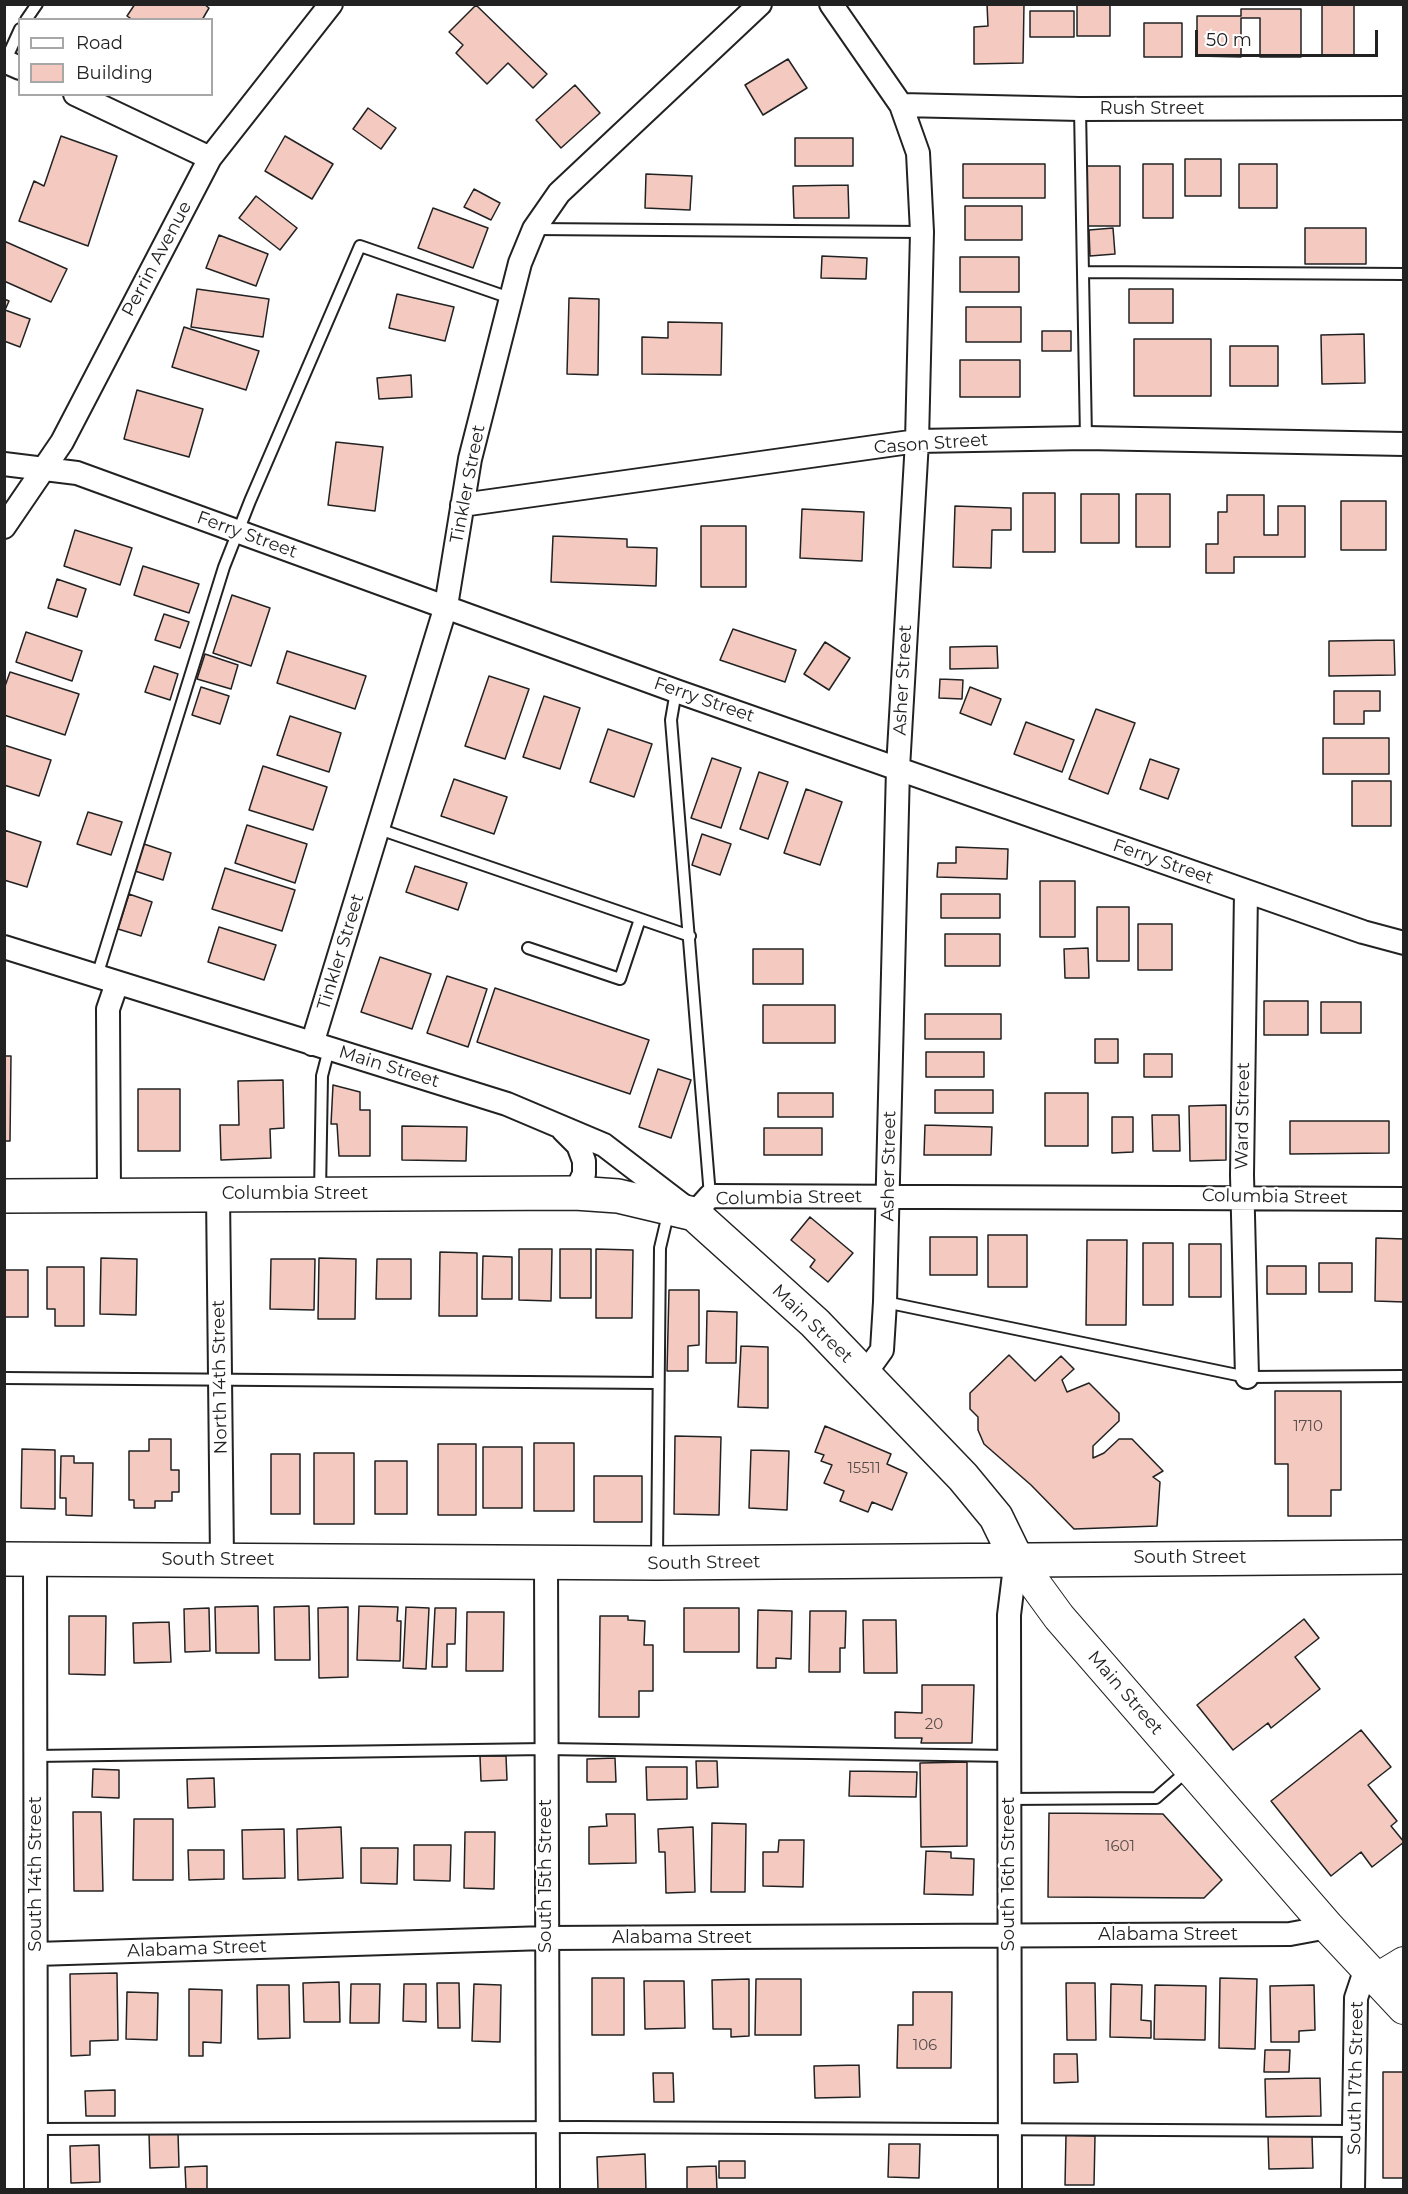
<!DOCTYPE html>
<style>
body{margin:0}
#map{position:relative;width:1408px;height:2194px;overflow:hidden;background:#fff;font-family:Montserrat,sans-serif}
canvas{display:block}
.frame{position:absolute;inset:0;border:6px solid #222;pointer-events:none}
.legend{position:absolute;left:18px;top:18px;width:195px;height:78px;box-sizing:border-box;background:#fff;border:2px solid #a7a7a7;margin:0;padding:8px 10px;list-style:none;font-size:18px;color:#222}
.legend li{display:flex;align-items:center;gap:12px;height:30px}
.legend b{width:30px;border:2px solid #a7a7a7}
.scale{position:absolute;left:1195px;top:30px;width:183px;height:27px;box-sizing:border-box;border:3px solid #222;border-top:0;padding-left:8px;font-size:18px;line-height:21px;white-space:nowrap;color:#222;-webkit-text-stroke:4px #fff;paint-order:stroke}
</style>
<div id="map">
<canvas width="1408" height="2194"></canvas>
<div class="frame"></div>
<ul class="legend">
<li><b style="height:8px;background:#fff"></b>Road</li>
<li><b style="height:16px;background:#f3c9c0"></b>Building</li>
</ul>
<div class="scale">50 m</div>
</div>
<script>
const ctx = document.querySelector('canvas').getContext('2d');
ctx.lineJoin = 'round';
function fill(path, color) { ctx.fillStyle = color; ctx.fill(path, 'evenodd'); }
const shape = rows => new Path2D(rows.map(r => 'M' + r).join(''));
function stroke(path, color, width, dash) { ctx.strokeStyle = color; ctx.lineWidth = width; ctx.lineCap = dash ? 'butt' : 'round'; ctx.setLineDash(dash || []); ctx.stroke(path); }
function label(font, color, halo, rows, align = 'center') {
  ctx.font = font + ' Montserrat,sans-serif'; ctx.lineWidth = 4.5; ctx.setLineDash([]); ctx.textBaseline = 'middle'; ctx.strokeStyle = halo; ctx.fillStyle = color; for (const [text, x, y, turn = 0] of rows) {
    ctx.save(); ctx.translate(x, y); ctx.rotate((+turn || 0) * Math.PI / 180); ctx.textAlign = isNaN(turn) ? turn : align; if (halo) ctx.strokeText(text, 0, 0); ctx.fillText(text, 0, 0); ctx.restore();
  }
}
const building = shape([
 [135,4,204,4,209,8,202,20,133,20,127,16,135,4],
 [987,4,1024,4,1023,63,974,64,974,27,988,26,987,4],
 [1077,4,1110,4,1110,36,1077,36,1077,4],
 [1322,4,1354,4,1354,56,1322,56,1322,4],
 [476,5,547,74,533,88,508,63,487,84,456,53,463,45,449,32,476,5],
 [1241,9,1301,9,1301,57,1260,57,1260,18,1241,18,1241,57,1197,56,1197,16,1241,16,1241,9],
 [1030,11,1074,11,1074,37,1030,37,1030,11],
 [1144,23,1182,23,1182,57,1144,57,1144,23],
 [788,59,807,88,763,115,745,85,788,59],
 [575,85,600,113,561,148,536,120,575,85],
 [368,108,396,128,381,149,353,129,368,108],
 [61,136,117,156,88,246,19,221,34,181,44,186,61,136],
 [285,136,333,164,312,199,265,171,285,136],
 [795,138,853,138,853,166,795,166,795,138],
 [1185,159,1221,159,1221,196,1185,196,1185,159],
 [963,164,1045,164,1045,198,963,198,963,164],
 [1143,164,1173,164,1173,218,1143,218,1143,164],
 [1239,164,1277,164,1277,208,1239,208,1239,164],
 [1087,166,1120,166,1120,226,1087,226,1087,166],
 [646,174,692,176,690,210,645,208,646,174],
 [848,185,849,218,794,218,793,186,848,185],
 [474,189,500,203,491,220,464,207,474,189],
 [256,196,297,228,280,250,239,218,256,196],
 [965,206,1022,206,1022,240,965,240,965,206],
 [433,208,488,228,473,268,418,248,433,208],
 [1113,228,1115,254,1090,256,1089,230,1113,228],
 [1305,228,1366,228,1366,264,1305,264,1305,228],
 [219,235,268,254,256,286,206,268,219,235],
 [4,241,67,269,51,302,4,281,4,241],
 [822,256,867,258,866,279,821,278,822,256],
 [960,257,1019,257,1019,292,960,292,960,257],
 [197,289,269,299,263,337,191,327,197,289],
 [1129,289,1173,289,1173,323,1129,323,1129,289],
 [397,294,454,307,445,341,389,328,397,294],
 [569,298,599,299,598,375,567,374,569,298],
 [4,299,9,301,5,310,30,319,20,347,4,341,4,299],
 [966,307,1021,307,1021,342,966,342,966,307],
 [668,322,722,323,721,375,642,374,642,337,668,338,668,322],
 [184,327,259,351,246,390,172,367,184,327],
 [1042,331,1071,331,1071,351,1042,351,1042,331],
 [1364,334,1365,383,1322,384,1321,335,1364,334],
 [1134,339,1211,339,1211,396,1134,396,1134,339],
 [1230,346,1278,346,1278,386,1230,386,1230,346],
 [960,360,1020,360,1020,397,960,397,960,360],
 [411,375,412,397,379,399,377,378,411,375],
 [137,390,203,409,189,457,124,439,137,390],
 [336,442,383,447,375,511,328,505,336,442],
 [1023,493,1055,493,1055,552,1023,552,1023,493],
 [1081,494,1119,494,1119,543,1081,543,1081,494],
 [1136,494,1170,494,1170,547,1136,547,1136,494],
 [1227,495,1264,495,1264,535,1278,535,1278,506,1305,506,1305,557,1234,557,1234,573,1206,573,1206,544,1218,544,1218,512,1227,512,1227,495],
 [1341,501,1386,501,1386,550,1341,550,1341,501],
 [955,506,1011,508,1011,530,992,530,991,568,953,567,955,506],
 [802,509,864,512,862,561,800,558,802,509],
 [701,526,746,526,746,587,701,587,701,526],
 [75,530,132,548,120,585,64,566,75,530],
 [553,536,627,539,627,547,657,548,656,586,551,582,553,536],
 [143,566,199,584,189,613,134,595,143,566],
 [57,579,86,589,77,617,48,608,57,579],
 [232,595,270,608,251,666,213,653,232,595],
 [164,614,189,622,180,648,155,640,164,614],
 [733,629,796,650,785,682,720,660,733,629],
 [26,632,82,651,72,681,16,662,26,632],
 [1394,640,1395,675,1329,676,1329,641,1394,640],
 [825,642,850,658,829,690,804,674,825,642],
 [997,646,998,668,950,669,950,647,997,646],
 [287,651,366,676,355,709,277,683,287,651],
 [205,654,238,665,231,689,197,679,205,654],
 [154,666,178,674,170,700,145,692,154,666],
 [10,672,79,694,65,735,4,715,4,689,10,672],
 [489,676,529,689,505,759,465,746,489,676],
 [940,679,963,680,962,699,939,698,940,679],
 [201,687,229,696,220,724,192,715,201,687],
 [970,687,1001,699,991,725,960,713,970,687],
 [1334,691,1380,691,1380,711,1364,711,1364,724,1334,724,1334,691],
 [544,696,580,708,560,769,523,757,544,696],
 [1096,709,1135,723,1108,794,1069,779,1096,709],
 [290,716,341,733,329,772,277,755,290,716],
 [1026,722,1074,740,1062,772,1014,754,1026,722],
 [608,729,652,744,634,797,590,782,608,729],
 [1323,738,1389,738,1389,774,1323,774,1323,738],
 [4,745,51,760,39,796,4,785,4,745],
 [712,758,741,768,721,828,691,818,712,758],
 [1150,759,1179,769,1168,799,1140,789,1150,759],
 [263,766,327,787,313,830,249,810,263,766],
 [759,772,788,782,768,839,740,829,759,772],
 [454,779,507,797,494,834,441,816,454,779],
 [1352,781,1391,781,1391,826,1352,826,1352,781],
 [806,789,842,802,820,865,784,853,806,789],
 [88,812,122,822,111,855,77,844,88,812],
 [247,825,307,844,295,883,235,863,247,825],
 [4,830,41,842,27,887,4,880,4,830],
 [702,834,731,844,720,875,692,865,702,834],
 [144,844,171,853,163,880,135,871,144,844],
 [956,847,1008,849,1007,879,937,877,938,863,956,863,956,847],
 [415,866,467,883,458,910,406,892,415,866],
 [225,868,295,890,282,931,212,909,225,868],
 [1040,881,1075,881,1075,937,1040,937,1040,881],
 [129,894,152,902,141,936,118,929,129,894],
 [941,894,1000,894,1000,918,941,918,941,894],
 [1097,907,1129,907,1129,961,1097,961,1097,907],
 [1138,924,1172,924,1172,970,1138,970,1138,924],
 [219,927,276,945,264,980,208,962,219,927],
 [945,934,1000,934,1000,966,945,966,945,934],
 [1088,948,1089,978,1065,978,1064,949,1088,948],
 [753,949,803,949,803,984,753,984,753,949],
 [380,957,431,974,412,1029,361,1012,380,957],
 [447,976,487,989,468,1047,427,1033,447,976],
 [495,988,649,1040,630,1094,477,1042,495,988],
 [1264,1001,1308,1001,1308,1035,1264,1035,1264,1001],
 [1321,1002,1361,1002,1361,1033,1321,1033,1321,1002],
 [763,1005,835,1005,835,1043,763,1043,763,1005],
 [925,1014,1001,1014,1001,1039,925,1039,925,1014],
 [1095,1039,1118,1039,1118,1063,1095,1063,1095,1039],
 [926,1052,984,1052,984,1077,926,1077,926,1052],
 [1144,1054,1172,1054,1172,1077,1144,1077,1144,1054],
 [4,1056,11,1056,10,1141,4,1141,4,1056],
 [658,1069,691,1080,671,1138,639,1127,658,1069],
 [283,1080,284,1128,270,1129,271,1158,221,1160,220,1125,239,1125,238,1081,283,1080],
 [333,1085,360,1092,360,1110,370,1110,370,1156,339,1156,337,1124,331,1124,333,1085],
 [138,1089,180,1089,180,1151,138,1151,138,1089],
 [935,1090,993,1090,993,1113,935,1113,935,1090],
 [778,1093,833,1093,833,1117,778,1117,778,1093],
 [1045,1093,1088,1093,1088,1146,1045,1146,1045,1093],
 [1226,1105,1226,1160,1190,1161,1189,1106,1226,1105],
 [1152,1115,1179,1115,1180,1151,1153,1151,1152,1115],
 [1112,1117,1133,1117,1133,1152,1112,1153,1112,1117],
 [1290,1121,1389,1121,1389,1153,1290,1154,1290,1121],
 [925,1125,992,1127,991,1155,924,1155,925,1125],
 [402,1126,467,1127,466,1161,402,1160,402,1126],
 [764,1128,822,1128,822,1155,764,1155,764,1128],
 [810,1217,853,1253,828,1282,810,1267,815,1260,791,1240,810,1217],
 [988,1235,1027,1235,1027,1287,988,1287,988,1235],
 [930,1237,977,1237,977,1275,930,1275,930,1237],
 [1376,1238,1404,1239,1404,1302,1375,1301,1376,1238],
 [1087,1240,1127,1240,1126,1325,1086,1325,1087,1240],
 [1143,1243,1173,1243,1173,1305,1143,1305,1143,1243],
 [1189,1244,1221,1244,1221,1297,1189,1297,1189,1244],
 [519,1249,552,1249,551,1301,519,1300,519,1249],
 [560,1249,591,1249,591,1298,560,1298,560,1249],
 [596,1249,633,1250,632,1318,596,1318,596,1249],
 [440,1252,477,1253,477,1316,439,1316,440,1252],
 [483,1256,512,1257,512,1299,482,1299,483,1256],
 [101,1258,137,1259,136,1315,100,1314,101,1258],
 [319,1258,356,1259,355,1319,318,1319,319,1258],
 [271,1259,315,1259,314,1310,270,1309,271,1259],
 [377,1259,411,1259,411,1299,376,1299,377,1259],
 [1319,1263,1352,1263,1352,1292,1319,1292,1319,1263],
 [1267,1266,1306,1266,1306,1294,1267,1294,1267,1266],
 [47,1267,84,1267,84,1326,55,1326,55,1309,47,1309,47,1267],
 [4,1270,28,1270,28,1317,4,1317,4,1270],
 [669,1290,699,1290,699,1345,688,1346,688,1371,667,1371,669,1290],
 [707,1311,737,1312,736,1363,706,1363,707,1311],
 [741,1346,768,1347,768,1408,738,1407,741,1346],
 [1009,1355,1035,1381,1061,1356,1074,1369,1062,1380,1067,1392,1089,1383,1119,1413,1119,1421,1093,1446,1093,1458,1104,1453,1119,1439,1132,1439,1163,1471,1153,1477,1160,1482,1157,1526,1074,1529,1031,1485,984,1444,978,1430,978,1417,970,1409,970,1393,1009,1355],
 [1275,1391,1341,1391,1341,1490,1331,1490,1331,1516,1288,1516,1288,1464,1275,1464,1275,1391],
 [825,1426,891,1454,887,1464,907,1473,892,1510,872,1502,868,1512,840,1501,844,1491,824,1483,832,1465,821,1461,824,1455,815,1452,825,1426],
 [675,1436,721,1437,719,1515,674,1514,675,1436],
 [149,1439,171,1439,171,1470,179,1470,179,1492,172,1492,172,1501,155,1501,155,1508,134,1508,134,1500,129,1500,129,1451,149,1451,149,1439],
 [534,1443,574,1443,574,1511,534,1511,534,1443],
 [438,1444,476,1444,476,1515,438,1515,438,1444],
 [483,1447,522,1447,522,1508,483,1508,483,1447],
 [22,1449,55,1450,55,1509,21,1508,22,1449],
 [751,1450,789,1451,787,1510,749,1508,751,1450],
 [314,1453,354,1453,354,1524,314,1524,314,1453],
 [271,1454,300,1454,300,1514,271,1514,271,1454],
 [61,1456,74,1456,74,1463,93,1463,92,1516,66,1515,66,1498,60,1498,61,1456],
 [375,1461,407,1461,407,1514,375,1514,375,1461],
 [594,1476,642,1476,642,1522,594,1522,594,1476],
 [258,1606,259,1653,216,1653,215,1607,258,1606],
 [309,1606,310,1660,275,1660,274,1607,309,1606],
 [359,1606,398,1607,397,1621,401,1621,400,1661,357,1660,359,1606],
 [348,1607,348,1677,319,1678,318,1608,348,1607],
 [406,1607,429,1608,426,1669,403,1668,406,1607],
 [209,1608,210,1651,185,1652,184,1609,209,1608],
 [435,1608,456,1608,455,1644,447,1644,447,1667,432,1667,435,1608],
 [684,1608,739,1608,739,1652,684,1652,684,1608],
 [758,1610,792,1611,791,1659,776,1658,776,1668,757,1668,758,1610],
 [810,1611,846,1611,845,1648,840,1648,840,1672,809,1672,810,1611],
 [467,1612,504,1612,503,1671,466,1671,467,1612],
 [69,1616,106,1616,105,1675,69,1674,69,1616],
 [600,1616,628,1616,628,1620,645,1621,644,1645,653,1645,653,1691,639,1691,639,1717,599,1717,600,1616],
 [1304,1619,1319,1638,1295,1657,1320,1689,1271,1728,1268,1723,1233,1750,1197,1705,1304,1619],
 [863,1620,896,1620,897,1673,864,1673,863,1620],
 [169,1622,171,1662,134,1663,133,1623,169,1622],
 [922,1685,974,1685,972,1743,921,1743,922,1738,895,1738,895,1712,922,1713,922,1685],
 [1361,1730,1391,1767,1368,1785,1397,1821,1391,1826,1404,1842,1372,1867,1361,1852,1331,1876,1271,1801,1361,1730],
 [480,1756,506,1756,507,1780,481,1781,480,1756],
 [615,1758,616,1782,587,1782,587,1759,615,1758],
 [696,1761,717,1761,718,1787,697,1788,696,1761],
 [967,1762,967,1846,921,1847,920,1763,967,1762],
 [646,1767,687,1767,687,1799,647,1800,646,1767],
 [93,1769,119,1770,119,1798,92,1797,93,1769],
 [850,1771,917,1772,916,1797,849,1796,850,1771],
 [214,1778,215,1807,188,1808,187,1779,214,1778],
 [73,1812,101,1812,103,1891,74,1891,73,1812],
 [1049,1813,1163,1814,1222,1880,1204,1898,1048,1897,1049,1813],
 [606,1814,635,1814,636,1863,589,1864,589,1827,607,1826,606,1814],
 [134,1819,173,1819,173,1880,133,1880,134,1819],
 [712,1823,746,1824,745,1892,711,1892,712,1823],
 [341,1827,343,1878,298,1880,297,1829,341,1827],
 [693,1827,695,1892,666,1893,665,1852,659,1852,658,1829,693,1827],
 [284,1829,285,1878,243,1879,242,1830,284,1829],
 [465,1832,495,1832,494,1889,464,1888,465,1832],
 [779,1840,804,1840,803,1887,763,1886,763,1852,778,1852,779,1840],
 [414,1845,451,1845,450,1881,414,1880,414,1845],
 [361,1848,398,1848,397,1884,361,1883,361,1848],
 [188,1850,224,1850,224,1879,189,1880,188,1850],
 [926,1851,951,1852,951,1858,974,1859,973,1895,924,1894,926,1851],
 [117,1973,118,2040,90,2041,90,2055,71,2056,70,1974,117,1973],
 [592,1978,624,1978,624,2035,592,2035,592,1978],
 [1220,1978,1257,1979,1255,2049,1219,2048,1220,1978],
 [749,1979,749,2036,731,2037,731,2029,713,2029,712,1980,749,1979],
 [756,1979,801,1979,801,2035,755,2035,756,1979],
 [644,1981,684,1981,685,2028,645,2029,644,1981],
 [339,1982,340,2022,304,2022,303,1983,339,1982],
 [437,1983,459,1983,460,2028,438,2028,437,1983],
 [1066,1983,1095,1983,1096,2040,1067,2040,1066,1983],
 [351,1984,380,1984,379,2023,350,2023,351,1984],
 [404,1984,426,1984,426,2022,403,2021,404,1984],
 [474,1984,501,1985,500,2042,472,2041,474,1984],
 [1111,1984,1142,1985,1141,2020,1151,2021,1151,2038,1110,2037,1111,1984],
 [257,1985,289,1985,290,2038,258,2039,257,1985],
 [1155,1985,1206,1986,1205,2040,1154,2039,1155,1985],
 [1314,1985,1315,2030,1299,2031,1299,2042,1271,2042,1270,1986,1314,1985],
 [189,1989,222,1990,221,2043,203,2042,203,2056,189,2056,189,1989],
 [127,1992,158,1993,157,2040,126,2039,127,1992],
 [913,1992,952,1992,951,2068,897,2068,898,2025,913,2025,913,1992],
 [1265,2050,1290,2050,1289,2072,1264,2072,1265,2050],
 [1054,2054,1077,2054,1078,2082,1054,2083,1054,2054],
 [859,2065,860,2097,815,2098,814,2066,859,2065],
 [1383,2072,1404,2072,1404,2178,1383,2178,1383,2072],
 [653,2073,673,2073,674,2102,654,2102,653,2073],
 [1320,2078,1321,2116,1266,2117,1265,2079,1320,2078],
 [115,2090,115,2116,86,2116,85,2091,115,2090],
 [178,2132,179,2167,150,2168,149,2133,178,2132],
 [1066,2135,1095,2136,1094,2185,1065,2185,1066,2135],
 [1312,2135,1313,2168,1269,2169,1268,2136,1312,2135],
 [889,2144,920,2144,919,2178,888,2177,889,2144],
 [99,2145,100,2182,71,2183,70,2146,99,2145],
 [645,2154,646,2190,598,2190,597,2157,645,2154],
 [719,2161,745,2161,745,2178,719,2178,719,2161],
 [207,2166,207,2190,186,2190,185,2167,207,2166],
 [716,2166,717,2190,687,2190,687,2167,716,2166]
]);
fill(building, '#f3c9c0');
stroke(building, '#222', 1.5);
const service = shape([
 [26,20,37,4],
 [4,64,20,29],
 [1080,109,1086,438],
 [534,229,922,232],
 [1083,272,1404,274],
 [676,691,671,720,710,1196],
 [379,829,690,936],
 [528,948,620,979,640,919],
 [97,976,224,567,250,501,360,246,510,298],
 [320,1192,322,1076,329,1049],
 [885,1302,1247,1377,1404,1376],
 [4,1378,657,1383],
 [657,1559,660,1248,669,1210],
 [35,1756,546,1749,1009,1756],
 [1009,1799,1156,1798,1187,1771],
 [36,2129,581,2127,1354,2131]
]);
const minor = shape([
 [831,4,901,105,918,153,922,232,917,441,898,768,885,1302,882,1350,864,1375],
 [4,61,20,68],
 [75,94,210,158],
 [901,105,1080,109,1404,108],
 [4,464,77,473,676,691,1363,932,1404,943],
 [462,505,917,441,1086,438,1404,444],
 [4,527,62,442,210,158,331,4],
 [1246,891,1242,1175,1247,1377],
 [4,947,507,1104,604,1145,694,1214,710,1196,1404,1199],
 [312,1044,446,606,470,459,520,263,534,229,559,193,760,4],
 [563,1130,578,1145,584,1161,584,1174,575,1193],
 [218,1194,222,1559],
 [109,1196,108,1009,117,983],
 [35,1559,36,2190],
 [546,1563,548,2190],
 [36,1954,546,1938,1290,1934,1328,1927],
 [1010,2190,1009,1615,1016,1558],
 [1353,2190,1356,1998,1366,1968]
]);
const secondary = shape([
 [1016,1558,1059,1617,1328,1927,1404,2008],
 [1376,1980,1404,1963]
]);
const primary = shape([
 [4,1196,575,1193,618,1196,694,1214,815,1323,963,1477,996,1517,1016,1558],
 [4,1559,657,1563,1404,1557]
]);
stroke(service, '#222', 14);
stroke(minor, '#222', 26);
stroke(secondary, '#222', 34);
stroke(primary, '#222', 36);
stroke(service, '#fff', 10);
stroke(minor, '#fff', 22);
stroke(secondary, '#fff', 32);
stroke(primary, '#fff', 33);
label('15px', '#564c4a', null, [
 ["1710",1308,1427],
 ["15511",864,1469],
 ["20",934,1725],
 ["1601",1120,1847],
 ["106",925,2046]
]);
label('18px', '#222', '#fff', [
 ["Rush Street",1152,109],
 ["Perrin Avenue",157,259,-62],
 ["Cason Street",931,444,-4],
 ["Tinkler Street",468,484,-79],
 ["Ferry Street",247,535,20],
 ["Asher Street",903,680,-87],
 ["Ferry Street",704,700,19],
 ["Ferry Street",1163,862,19],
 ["Tinkler Street",341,952,-73],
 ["Main Street",389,1067,17],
 ["Ward Street",1243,1116,-89],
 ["Asher Street",889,1166,-89],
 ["Columbia Street",295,1194],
 ["Columbia Street",1275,1197,1],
 ["Columbia Street",789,1198,-1],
 ["Main Street",812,1324,44],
 ["North 14th Street",220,1377,-91],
 ["South Street",1190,1558],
 ["South Street",218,1560],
 ["South Street",704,1563,-1],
 ["Main Street",1125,1693,49],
 ["South 14th Street",36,1874,-90],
 ["South 16th Street",1009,1874,-90],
 ["South 15th Street",546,1876,-90],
 ["Alabama Street",1168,1935],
 ["Alabama Street",682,1938],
 ["Alabama Street",197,1949,-2],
 ["South 17th Street",1356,2078,-89]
]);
</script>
